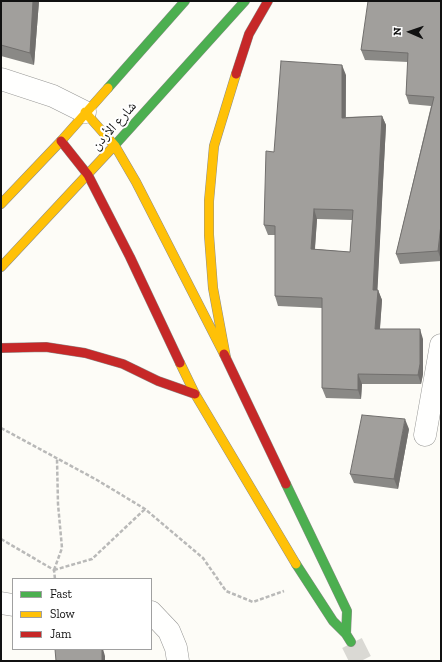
<!DOCTYPE html>
<meta charset="utf-8">
<style>
body{margin:0}
#map{position:relative;width:442px;height:662px;overflow:hidden;background:#fdfcf7;font-family:"Zilla Slab",serif}
canvas{display:block}
.frame{position:absolute;inset:0;border:2px solid #111;pointer-events:none}
.legend{position:absolute;left:12px;top:578px;width:140px;height:72px;box-sizing:border-box;background:#fff;border:1px solid #a0a0a0;margin:0;padding:5px 7px;list-style:none;font-size:12px;color:#111}
.legend li{display:flex;align-items:center;gap:8px;height:20px}
.legend b{width:20px;border:1px solid #a0a0a0}
.north{position:absolute;left:390px;top:12px;width:40px;height:40px;-webkit-text-stroke:3px #fff;paint-order:stroke;rotate:272deg;font-size:11px;font-weight:700;line-height:16px;text-align:center;color:#111}
.north::after{content:'';display:block;margin:auto;width:14px;height:18px;background:#111;clip-path:polygon(50% 0,100% 100%,50% 72%,0 100%)}
</style>
<div id="map">
<canvas width="442" height="662"></canvas>
<div class="frame"></div>
<ul class="legend">
<li><b style="height:5px;background:#4caf50"></b>Fast</li>
<li><b style="height:5px;background:#ffc107"></b>Slow</li>
<li><b style="height:5px;background:#c62828"></b>Jam</li>
</ul>
<div class="north">N</div>
</div>
<script>
const ctx = document.querySelector('canvas').getContext('2d');
ctx.lineJoin = 'round';
const shape = rows => new Path2D(rows.map(r => 'M' + r).join(''));
function stroke(path, color, width, dash) { ctx.strokeStyle = color; ctx.lineWidth = width; ctx.lineCap = dash ? 'butt' : 'round'; ctx.setLineDash(dash || []); ctx.stroke(path); }
function fill(path, color) { ctx.fillStyle = color; ctx.fill(path, 'evenodd'); }
function label(font, color, halo, rows, align = 'center') {
  ctx.font = font + ' "Zilla Slab","Noto Naskh Arabic",serif'; ctx.lineWidth = 4; ctx.setLineDash([]); ctx.textBaseline = 'middle'; ctx.strokeStyle = halo; ctx.fillStyle = color; for (const [text, x, y, turn = 0] of rows) {
    ctx.save(); ctx.translate(x, y); ctx.rotate((+turn || 0) * Math.PI / 180); ctx.textAlign = isNaN(turn) ? turn : align; if (halo) ctx.strokeText(text, 0, 0); ctx.fillText(text, 0, 0); ctx.restore();
  }
}
stroke(shape([
 [352,643,361,661]
]), '#dad9d4', 22, [22, 11]);
const street = shape([
 [1,79,53,96,85,112],
 [425,435,441,345],
 [1,603,13,605],
 [151,612,169,631,176,648,178,661]
]);
const fast = shape([
 [108,88,185,1],
 [114,146,245,1],
 [286,484,347,611,346,634],
 [296,564,333,621,346,634,351,642]
]);
const slow = shape([
 [85,112,115,146,136,182,224,354],
 [1,204,61,141,108,88],
 [1,267,114,146],
 [226,358,213,288,209,235,209,201,214,146,236,74],
 [180,363,195,394,296,564]
]);
const jam = shape([
 [236,74,249,34,268,1],
 [61,141,88,175,130,257,180,363],
 [1,348,46,347,85,353,123,364,158,381,195,394],
 [224,354,286,484]
]);
stroke(street, '#979795', 23);
stroke(fast, '#8e8d8b', 10);
stroke(slow, '#8e8d8b', 10);
stroke(jam, '#8e8d8b', 10);
stroke(shape([
 [1,428,97,480,145,509,203,558,226,591,253,602,284,591],
 [1,539,54,570,55,579],
 [54,570,62,548,58,504,57,459],
 [54,570,92,559,145,509]
]), '#b9b9b8', 2.5, [4, 2]);
stroke(street, '#fffffe', 22);
stroke(fast, '#4caf50', 9);
stroke(slow, '#ffc107', 9);
stroke(jam, '#c62828', 9);
fill(shape([
 [1,1,39,1,34,65,1,56],
 [441,1,441,261,400,264,396,254,431,106,409,104,406,95,408,62,365,60,361,50],
 [346,75,346,117,382,116,386,125,377,290,378,290,382,300,380,329,423,339,423,374,421,384,362,384,361,399,326,398,322,388,322,308,278,306,275,296,275,235,268,235,264,225,274,152],
 [317,219,352,220,350,252,315,249],
 [409,429,398,489,354,483,350,474]
]), '#8a8986');
fill(shape([
 [33,1,39,1,34,65,30,53],
 [342,65,346,75,345,127,342,118],
 [382,116,386,125,377,299,373,290],
 [314,209,317,219,314,259,311,249],
 [441,224,441,260,438,251],
 [378,290,382,300,379,339,375,329],
 [420,329,423,339,423,374,421,384,418,375],
 [358,374,362,384,361,399,358,390],
 [405,419,409,429,398,489,394,479],
 [102,649,103,649,105,656,105,661,102,661]
]), '#716f6d');
const building = shape([
 [1,1,33,1,30,53,1,45,1,1],
 [368,1,441,1,441,224,438,251,396,254,434,97,406,95,408,53,361,50,368,1],
 [281,61,342,65,342,118,382,116,373,290,378,290,375,329,420,329,420,364,418,375,358,374,358,390,322,388,322,298,275,296,275,226,264,225,266,151,274,152,281,61],
 [314,209,353,210,350,252,311,249,314,209],
 [362,415,405,419,394,479,350,474,362,415],
 [55,649,102,649,102,661,56,661,55,649]
]);
fill(building, '#a19f9c');
stroke(building, '#716f6d', 1);
label('14px', '#111', '#fff', [
 ["شارع الأردن",114,126,-48]
]);
</script>
